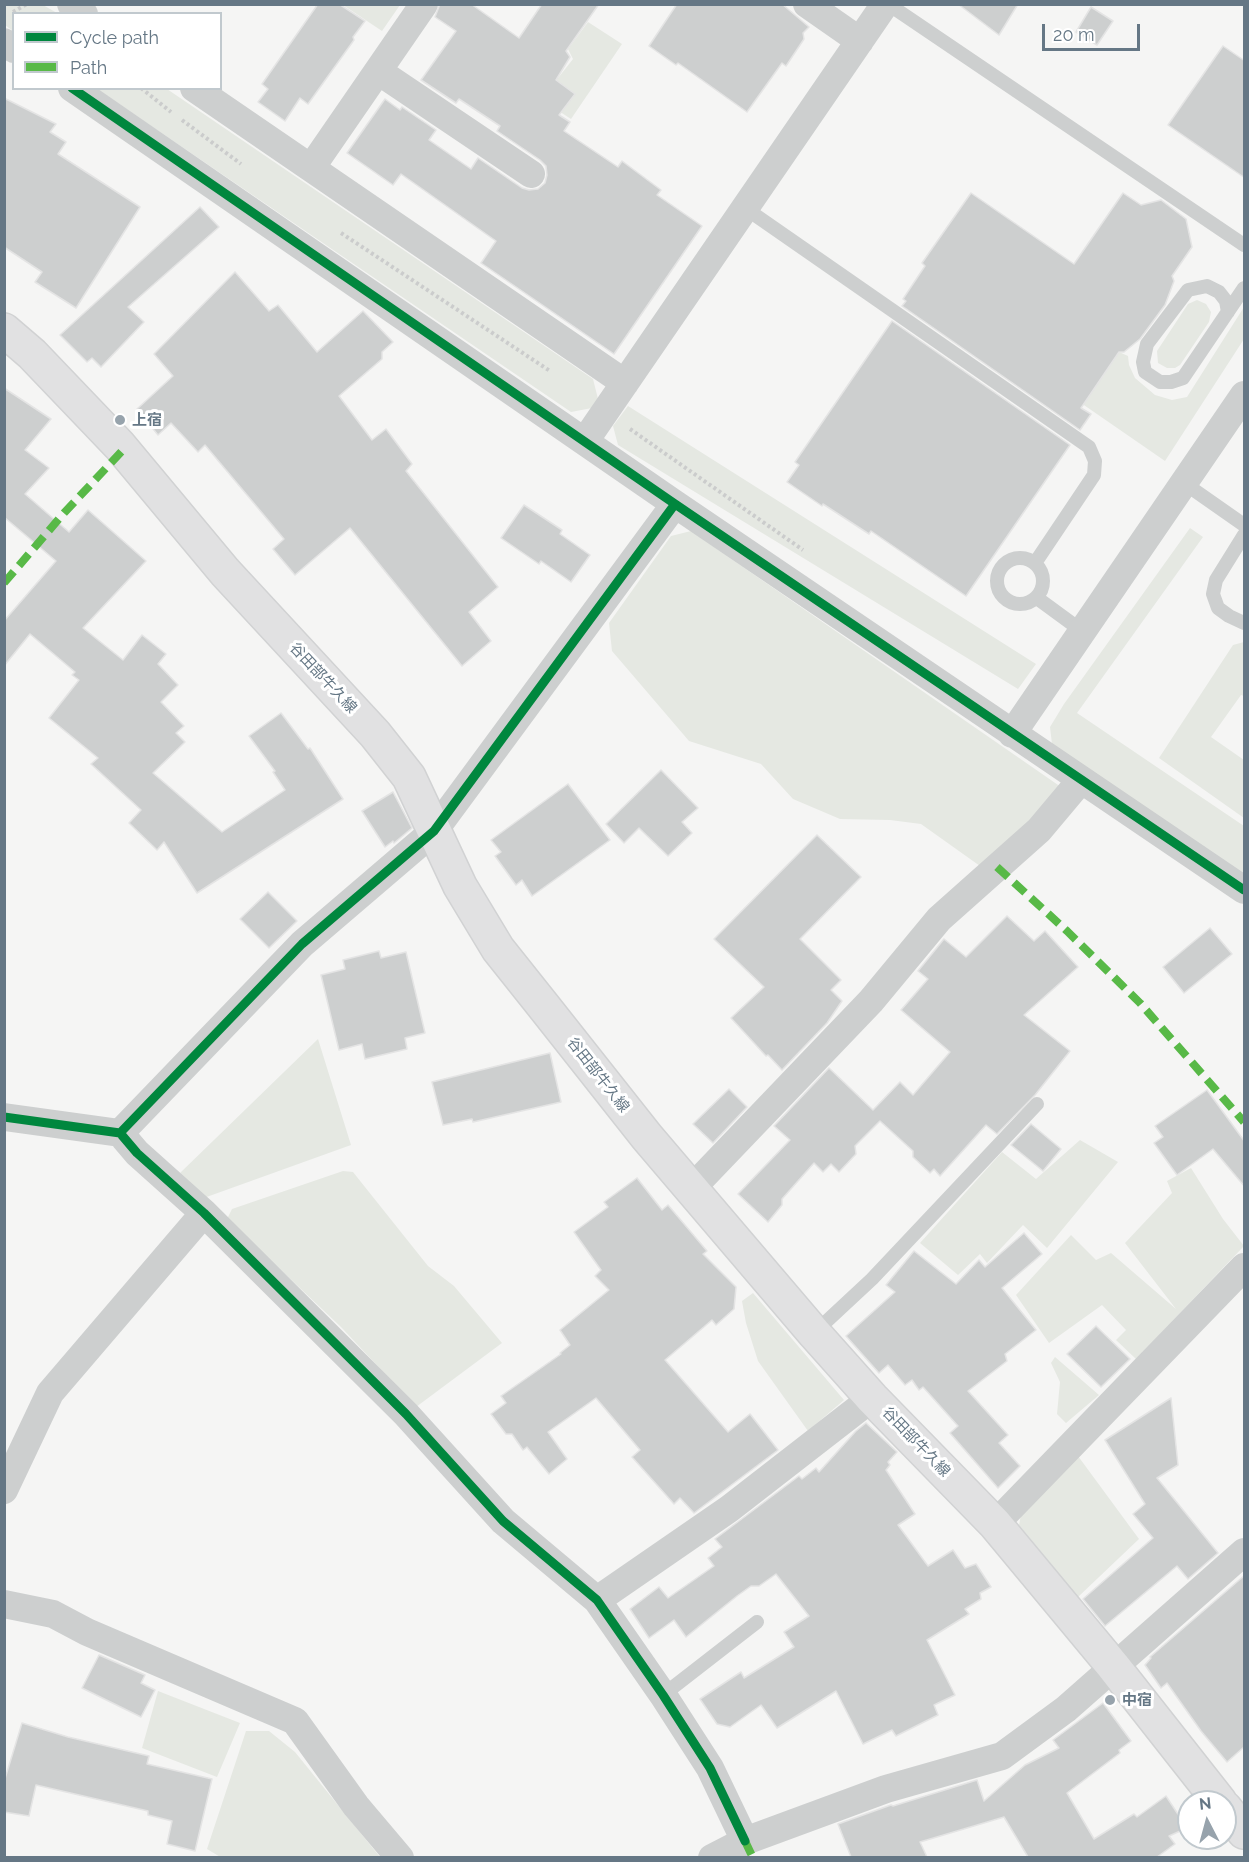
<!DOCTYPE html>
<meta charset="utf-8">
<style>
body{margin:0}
#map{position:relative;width:1249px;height:1862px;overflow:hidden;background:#f5f5f4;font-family:Raleway,sans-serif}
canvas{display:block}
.frame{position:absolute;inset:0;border:6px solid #657785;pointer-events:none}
.legend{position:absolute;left:12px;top:12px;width:210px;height:78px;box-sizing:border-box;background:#fff;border:2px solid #c1c9ce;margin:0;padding:8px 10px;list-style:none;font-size:18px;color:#657785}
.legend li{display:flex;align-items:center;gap:12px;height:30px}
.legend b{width:30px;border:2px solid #c1c9ce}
.north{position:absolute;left:1177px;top:1790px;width:60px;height:60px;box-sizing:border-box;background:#fff;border:2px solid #c1c9ce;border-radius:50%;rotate:354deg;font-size:16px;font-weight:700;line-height:24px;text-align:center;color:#657785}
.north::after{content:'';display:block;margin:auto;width:21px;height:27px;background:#97a3ac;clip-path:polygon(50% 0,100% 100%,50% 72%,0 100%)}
.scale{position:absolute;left:1042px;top:24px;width:98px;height:27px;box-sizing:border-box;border:3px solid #657785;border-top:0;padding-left:8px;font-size:18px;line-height:21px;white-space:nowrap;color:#657785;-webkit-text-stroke:4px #fff;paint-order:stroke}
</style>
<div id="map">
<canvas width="1249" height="1862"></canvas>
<div class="frame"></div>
<ul class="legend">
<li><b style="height:8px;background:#00873e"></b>Cycle path</li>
<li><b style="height:8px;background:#58b947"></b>Path</li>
</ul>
<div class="north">N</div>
<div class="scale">20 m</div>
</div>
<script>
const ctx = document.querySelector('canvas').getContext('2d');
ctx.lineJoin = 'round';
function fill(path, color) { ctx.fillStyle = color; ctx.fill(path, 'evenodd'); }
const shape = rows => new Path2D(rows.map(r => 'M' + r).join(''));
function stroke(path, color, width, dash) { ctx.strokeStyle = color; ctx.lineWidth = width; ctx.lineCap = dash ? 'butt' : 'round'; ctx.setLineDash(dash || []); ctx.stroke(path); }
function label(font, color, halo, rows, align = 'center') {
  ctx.font = font + ' Raleway,"Noto Sans JP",sans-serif'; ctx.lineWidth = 6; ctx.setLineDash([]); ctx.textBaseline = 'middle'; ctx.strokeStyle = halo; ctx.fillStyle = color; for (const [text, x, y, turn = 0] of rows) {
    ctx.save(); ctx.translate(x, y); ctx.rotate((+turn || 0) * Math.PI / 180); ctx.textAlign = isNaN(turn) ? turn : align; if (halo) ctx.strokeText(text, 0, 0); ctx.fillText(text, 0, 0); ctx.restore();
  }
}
fill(shape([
 [4,5,43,5,57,13,14,14,13,31,5,25],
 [343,5,400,5,382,31],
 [588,22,622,44,571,119,501,73,511,46,558,78,573,59,568,49],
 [97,89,167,89,593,379,598,399,592,408,571,412],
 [1197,300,1206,304,1211,312,1209,322,1180,365,1175,368,1167,368,1158,363,1157,351,1188,304],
 [1244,307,1244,339,1165,461,1010,354,1119,352,1128,356,1129,365,1135,378,1155,395,1172,400,1187,397],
 [628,406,1036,664,1018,689,618,445,613,426],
 [1190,528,1203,537,1077,713,1244,826,1244,874,1052,744,1050,727,1064,704],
 [691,531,1061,787,1013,839,980,866,921,824,890,820,840,819,793,799,761,764,689,741,612,651,609,623,671,536],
 [1244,642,1244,696,1241,695,1211,737,1244,760,1244,818,1159,758,1233,645],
 [318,1039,351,1145,201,1199,180,1173],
 [1080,1140,1118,1162,1047,1248,1023,1225,987,1263,980,1254,958,1275,920,1243,1002,1152,1036,1179],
 [1191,1168,1223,1219,1244,1246,1136,1359,1116,1340,1126,1330,1102,1305,1049,1343,1016,1295,1071,1235,1096,1260,1111,1253,1176,1309,1125,1243,1172,1193,1167,1181],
 [343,1171,353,1172,428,1266,454,1286,502,1343,416,1407,341,1327,227,1219,232,1209],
 [753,1293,844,1400,808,1431,758,1361,746,1323,742,1301],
 [1055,1357,1099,1395,1066,1423,1057,1414,1060,1382,1051,1363],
 [1078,1456,1139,1539,1078,1597,1019,1525,1021,1515],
 [158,1691,240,1723,217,1777,142,1748],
 [246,1731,269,1731,295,1752,380,1857,222,1858,207,1849]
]), '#e5e8e2');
const building = shape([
 [318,4,339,4,365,21,353,37,354,40,308,104,300,98,285,121,258,102,268,89,262,84,318,4],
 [440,4,471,4,519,38,542,4,599,4,566,51,570,57,556,80,575,94,559,115,570,122,564,131,618,167,622,161,661,190,657,195,702,226,614,354,481,263,496,241,401,174,393,185,347,153,385,99,400,110,402,107,436,130,429,140,471,169,478,158,522,188,529,190,538,189,545,183,547,175,546,166,540,160,497,131,500,126,459,99,456,103,421,80,456,31,435,17,440,4],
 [677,4,782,4,809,27,803,33,804,39,786,66,782,63,747,112,678,63,676,65,649,46,677,4],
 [958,4,1018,4,999,35,958,4],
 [1091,7,1113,21,1097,45,1076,32,1091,7],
 [1223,46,1245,61,1245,178,1168,125,1223,46],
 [4,98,56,124,50,132,66,142,58,154,140,207,76,308,35,282,42,272,4,247,4,98],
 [971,193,1074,264,1123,193,1141,205,1161,200,1186,219,1192,247,1172,276,1174,281,1165,305,1140,339,1124,352,1119,352,1081,408,1091,414,1080,430,902,306,906,301,903,299,925,266,922,263,971,193],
 [200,207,219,227,128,307,144,322,101,367,92,358,87,362,60,335,200,207],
 [235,272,269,311,278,305,317,352,363,311,393,342,382,352,382,359,339,396,372,440,386,429,412,464,406,471,498,587,469,612,491,641,462,666,350,528,295,575,273,549,284,539,205,445,198,452,171,423,158,435,137,409,173,376,154,354,235,272],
 [892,321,1070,445,966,596,871,531,869,534,823,504,822,506,787,482,799,465,795,462,892,321],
 [4,388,51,419,25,450,49,468,25,494,69,532,88,510,146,561,83,628,123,660,142,635,166,654,158,664,178,685,161,702,184,726,176,733,185,742,153,773,222,832,285,790,273,772,275,771,249,736,281,713,308,749,310,748,343,799,197,893,164,842,157,850,129,823,141,810,91,764,98,758,49,718,79,680,72,675,75,672,30,634,4,666,4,621,56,561,4,517,4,388],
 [524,505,562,530,560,534,590,555,571,582,541,561,539,564,501,538,524,505],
 [661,770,698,808,682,822,692,833,668,856,639,828,624,843,606,824,661,770],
 [568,784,610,840,532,896,522,880,516,885,495,856,501,852,491,840,568,784],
 [393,792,412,828,394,843,393,841,385,847,362,811,393,792],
 [817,835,861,877,800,939,841,980,831,990,842,1001,827,1023,782,1070,768,1055,766,1056,731,1018,764,987,714,939,817,835],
 [268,892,297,921,269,948,240,919,268,892],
 [1007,916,1034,941,1045,931,1078,967,1024,1015,1070,1051,1035,1095,997,1134,986,1125,940,1176,934,1169,930,1173,913,1157,913,1151,880,1121,855,1146,856,1154,839,1172,831,1164,823,1172,814,1163,782,1199,782,1205,768,1222,738,1194,790,1140,774,1126,829,1068,873,1110,900,1082,913,1095,950,1052,901,1010,928,979,918,971,944,939,966,957,1007,916],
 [1210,928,1232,954,1184,993,1163,967,1210,928],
 [379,951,381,958,406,952,425,1033,405,1038,407,1049,365,1059,362,1044,339,1050,321,975,345,969,343,960,379,951],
 [550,1053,561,1102,473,1122,472,1119,443,1125,432,1082,550,1053],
 [729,1089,747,1107,713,1143,693,1124,729,1089],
 [1207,1090,1245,1142,1245,1187,1213,1149,1177,1175,1154,1143,1163,1137,1155,1126,1207,1090],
 [1031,1124,1061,1149,1043,1171,1011,1145,1031,1124],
 [637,1178,662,1210,668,1205,707,1251,703,1254,736,1287,734,1309,716,1325,712,1320,665,1360,728,1432,750,1414,778,1450,694,1513,680,1498,674,1504,632,1457,640,1450,596,1398,548,1432,567,1459,549,1474,527,1447,523,1450,512,1434,506,1434,491,1414,506,1403,501,1396,561,1354,560,1353,570,1345,560,1330,609,1290,595,1276,601,1270,574,1232,608,1207,604,1202,637,1178],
 [1024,1233,1042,1254,1002,1288,1036,1330,1005,1354,1007,1361,968,1391,1008,1435,999,1443,1020,1466,998,1488,950,1433,958,1426,923,1387,919,1390,912,1380,905,1385,888,1365,879,1373,846,1336,895,1292,886,1285,914,1251,956,1284,979,1260,985,1267,1024,1233],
 [1096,1326,1130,1359,1101,1387,1067,1354,1096,1326],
 [1171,1398,1178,1465,1157,1478,1218,1553,1188,1579,1177,1566,1105,1626,1083,1599,1153,1538,1133,1514,1145,1504,1105,1440,1171,1398],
 [866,1423,897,1452,888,1462,890,1465,886,1470,915,1514,898,1525,928,1566,953,1550,965,1568,976,1564,991,1587,980,1593,981,1599,965,1609,969,1614,927,1640,955,1695,934,1705,938,1715,896,1736,892,1730,863,1744,836,1691,777,1728,761,1705,730,1727,717,1724,700,1699,741,1672,744,1678,794,1647,784,1632,809,1616,776,1574,759,1586,751,1586,737,1596,686,1637,674,1620,649,1638,630,1609,659,1587,668,1598,714,1566,708,1558,722,1547,715,1539,799,1476,802,1479,816,1468,819,1472,856,1431,866,1423],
 [1245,1575,1244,1747,1227,1762,1201,1731,1167,1683,1161,1688,1145,1665,1151,1658,1150,1657,1245,1575],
 [99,1655,145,1675,141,1683,155,1690,141,1717,82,1688,99,1655],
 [1103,1703,1131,1741,1119,1750,1120,1753,1067,1793,1094,1839,1134,1814,1137,1817,1166,1796,1187,1828,1169,1836,1175,1844,1157,1857,1028,1857,1004,1817,920,1842,927,1857,851,1857,838,1824,891,1805,893,1806,977,1780,984,1801,1025,1765,1059,1748,1053,1740,1103,1703],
 [22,1723,68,1737,149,1756,147,1764,212,1779,195,1851,167,1844,172,1821,148,1815,148,1811,36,1785,29,1816,4,1812,4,1782,22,1723]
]);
fill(building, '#cdcfcf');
stroke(building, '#e4e4e4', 1.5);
const secondary = shape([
 [4,330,32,354,120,446,225,572,375,734,409,777,460,886,498,949,545,1008,647,1137,814,1333,872,1398,995,1524,1113,1666,1220,1802],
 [1225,1808,1244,1832]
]);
stroke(secondary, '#d1d2d3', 36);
stroke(shape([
 [13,12,27,4],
 [141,88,171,112],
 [182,120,241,164],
 [341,233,550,371],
 [630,429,803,550]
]), '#cbcccc', 4, [3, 3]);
stroke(shape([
 [888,4,1244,245],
 [745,208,1089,447,1095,461,1094,475,1035,563],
 [1228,312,1226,301,1219,292,1207,286,1188,290,1147,344,1143,362,1145,372,1160,382,1171,382,1183,378,1244,288],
 [1184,483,1244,525],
 [1244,535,1216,580,1213,594,1218,608,1229,616,1244,623],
 '997 581a23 23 0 1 1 46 0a23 23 0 1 1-46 0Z',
 [1037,598,1082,631],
 [814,1333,872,1279,1037,1104],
 [663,1695,757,1622]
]), '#cdcfcf', 14);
stroke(shape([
 [71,4,84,14],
 [807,4,860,41],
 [4,42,14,49],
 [378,71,531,174],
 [72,88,675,504,1244,890],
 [194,88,625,383],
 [311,168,424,4],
 [585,441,885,4],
 [1012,734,1244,395],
 [4,1117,120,1133,302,944,434,831,675,504],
 [120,1133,137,1153,204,1213,406,1414,503,1521,597,1600,663,1695,710,1768,745,1841],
 [691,1189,871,1001,939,919,1039,830,1081,780],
 [4,1490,50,1393,204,1213],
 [995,1524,1244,1267],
 [597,1600,729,1509,872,1398],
 [4,1604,53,1614,87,1632,295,1721,356,1806,400,1858],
 [712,1858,745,1841,886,1789,1002,1756,1066,1709,1244,1552]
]), '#cdcfcf', 28);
stroke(secondary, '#e1e1e2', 33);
stroke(shape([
 [4,583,64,513,123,450],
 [997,867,1067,931,1140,1003,1244,1122],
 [745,1841,753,1858]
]), '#58b947', 8, [15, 8]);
stroke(shape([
 [72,88,675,504,1244,890],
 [4,1117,120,1133,302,944,434,831,675,504],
 [120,1133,137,1153,204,1213,406,1414,503,1521,597,1600,663,1695,710,1768,745,1841]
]), '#00873e', 9);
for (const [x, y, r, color] of [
 [120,420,6,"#97a3ac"],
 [1110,1700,6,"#97a3ac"]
]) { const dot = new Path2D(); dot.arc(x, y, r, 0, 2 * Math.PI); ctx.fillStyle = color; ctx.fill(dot); stroke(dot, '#fff', 2); }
label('bold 15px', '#657785', '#fff', [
 ["上宿",132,420],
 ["中宿",1122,1700]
], 'left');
label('15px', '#657785', '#fff', [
 ["谷田部牛久線",323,678,47],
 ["谷田部牛久線",598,1075,52],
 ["谷田部牛久線",916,1442,46]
]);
</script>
